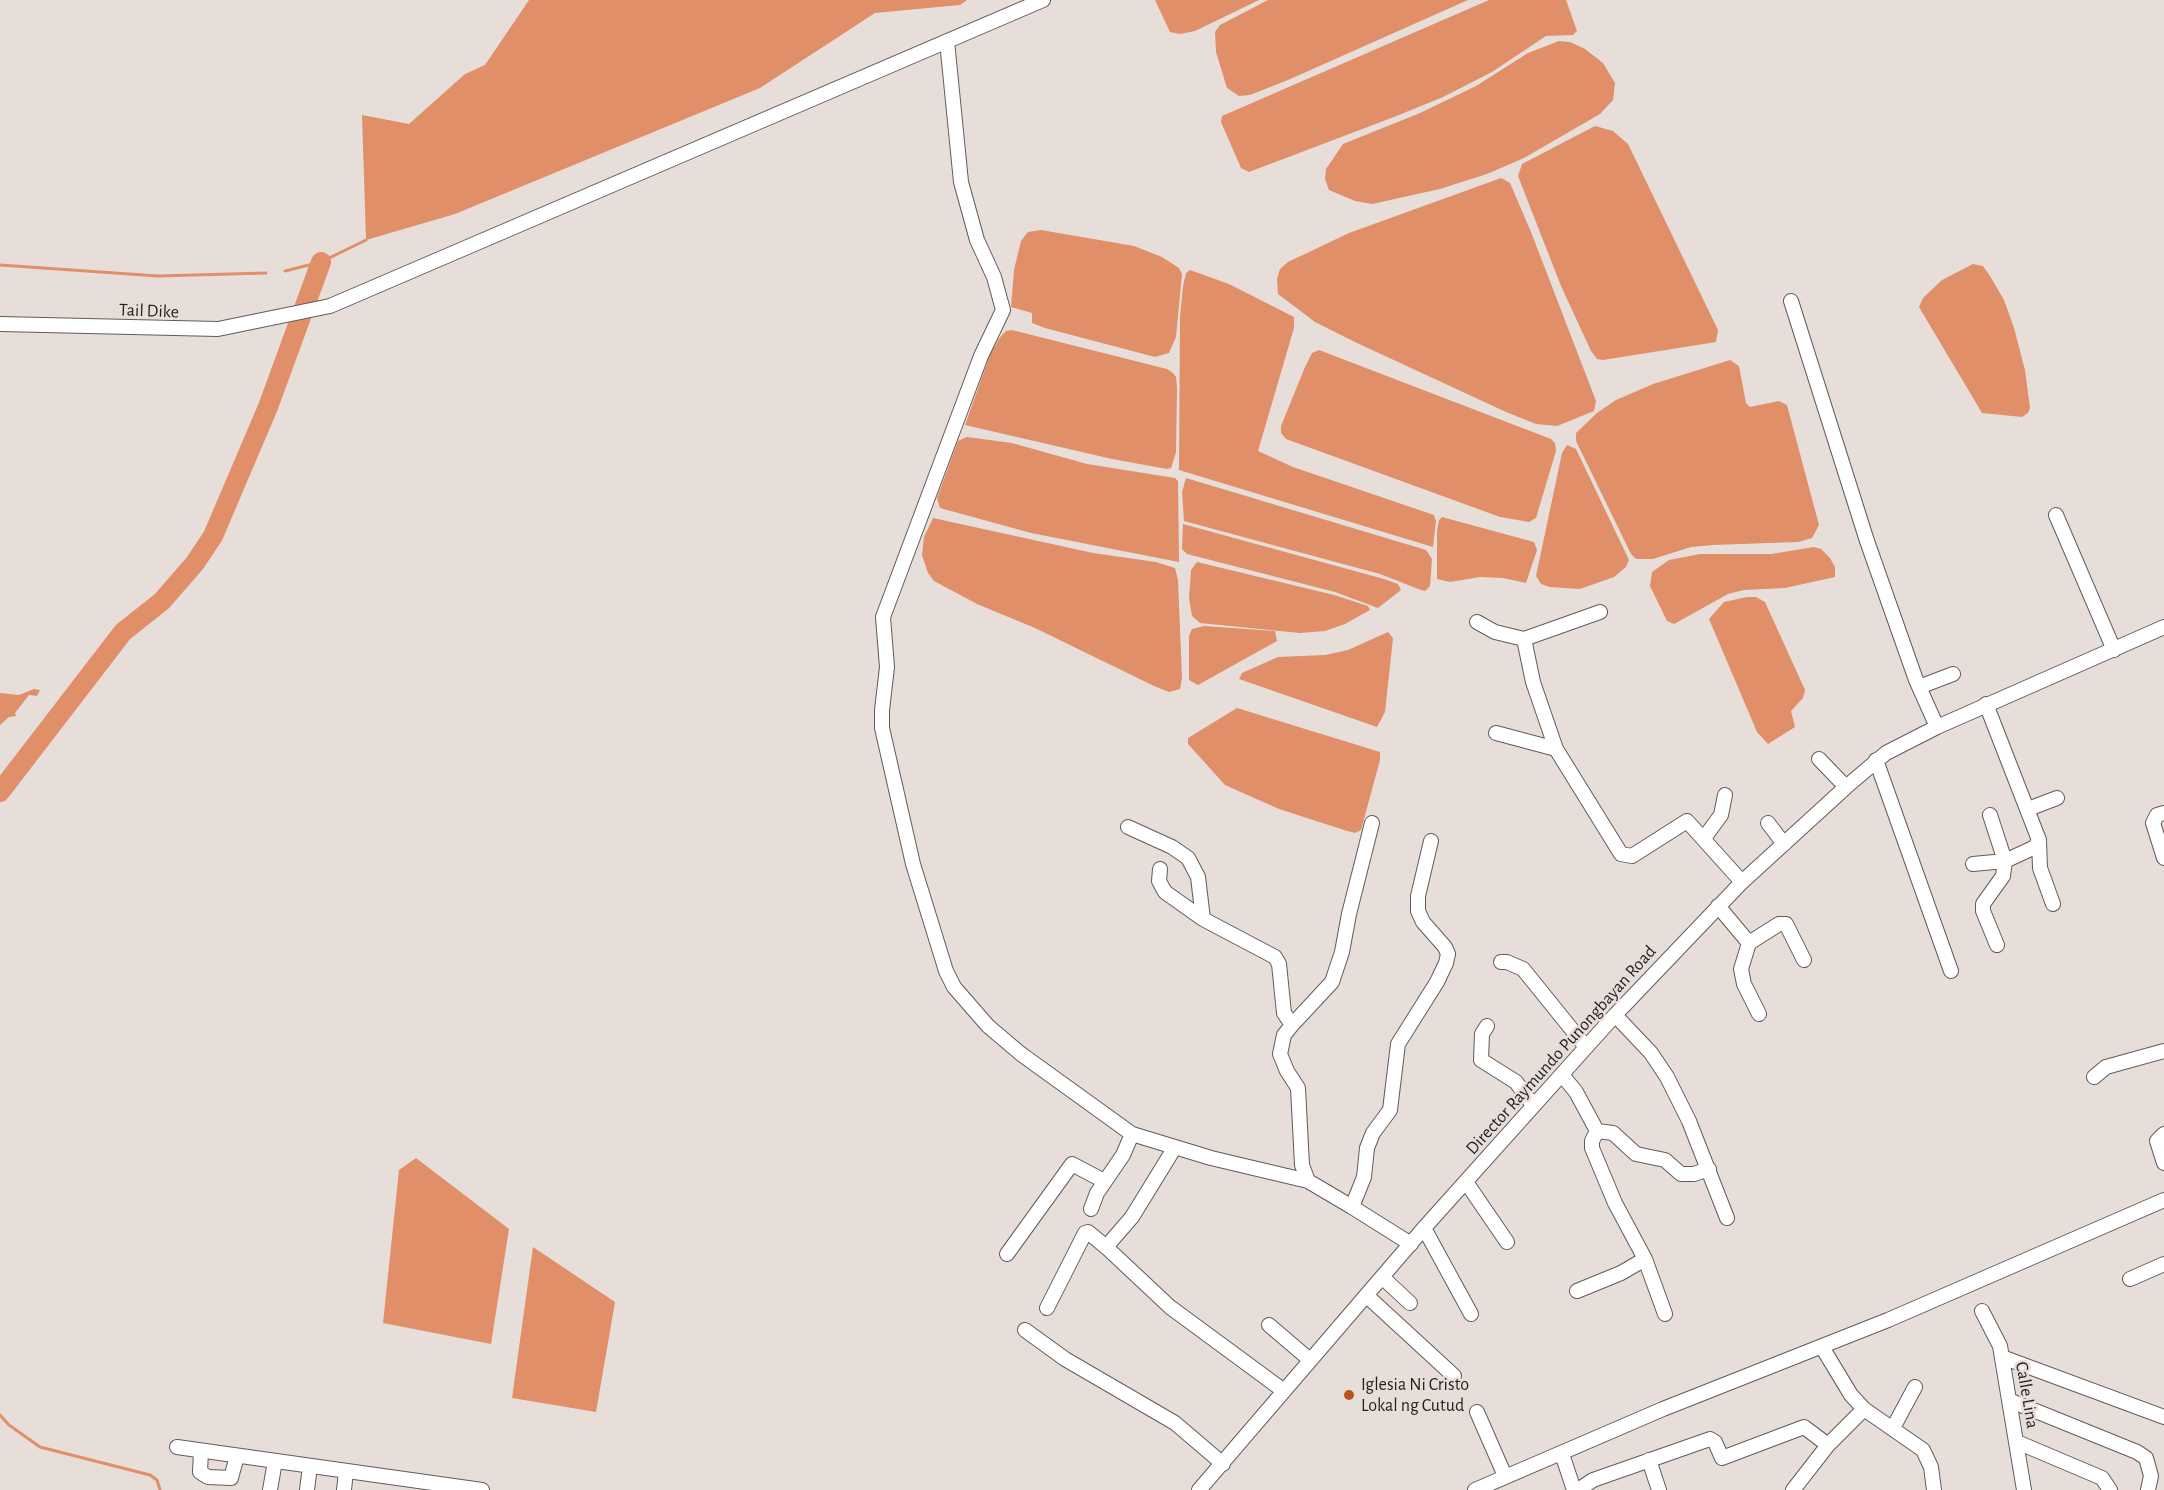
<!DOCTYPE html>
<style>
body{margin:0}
canvas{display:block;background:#e7deda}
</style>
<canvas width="2164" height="1490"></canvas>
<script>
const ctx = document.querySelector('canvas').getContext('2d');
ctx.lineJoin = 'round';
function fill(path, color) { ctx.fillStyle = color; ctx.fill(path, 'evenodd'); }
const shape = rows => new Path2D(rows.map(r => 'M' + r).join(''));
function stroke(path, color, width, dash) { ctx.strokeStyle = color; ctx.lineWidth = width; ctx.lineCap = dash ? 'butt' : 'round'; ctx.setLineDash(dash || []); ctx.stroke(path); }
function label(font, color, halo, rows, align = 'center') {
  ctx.font = font + ' "Alegreya Sans",sans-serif'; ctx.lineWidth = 5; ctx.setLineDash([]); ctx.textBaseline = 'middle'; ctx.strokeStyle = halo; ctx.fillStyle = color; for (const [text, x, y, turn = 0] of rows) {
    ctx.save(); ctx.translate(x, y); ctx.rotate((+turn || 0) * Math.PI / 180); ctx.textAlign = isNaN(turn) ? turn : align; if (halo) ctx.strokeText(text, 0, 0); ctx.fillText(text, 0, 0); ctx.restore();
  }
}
fill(shape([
 [529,0,967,0,960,5,875,13,760,88,455,214,366,240,362,115,409,124,465,74,485,65],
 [1155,0,1259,0,1195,31,1180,34,1170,32],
 [1268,0,1468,0,1288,80,1250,95,1239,96,1227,88,1216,52,1215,32,1220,25],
 [1489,0,1566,0,1577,31,1573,35,1546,36,1492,72,1443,97,1394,117,1249,172,1241,168,1221,122,1222,116],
 [1559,41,1570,42,1585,49,1603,63,1615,83,1613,100,1600,114,1524,158,1487,174,1440,189,1372,204,1355,201,1329,190,1325,179,1326,169,1343,144,1420,113,1476,86,1528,53],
 [1595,126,1613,131,1628,144,1718,330,1716,342,1603,360,1597,359,1591,351,1561,286,1518,176,1522,164],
 [1501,178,1510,183,1531,232,1596,401,1594,411,1557,426,1536,424,1506,412,1357,343,1315,322,1278,294,1277,279,1280,269,1288,262,1349,233],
 [1041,230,1134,246,1162,257,1179,268,1182,274,1176,337,1169,353,1155,357,1045,328,1032,323,1032,313,1011,307,1014,270,1021,241,1028,232],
 [1973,264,1983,266,1990,276,2004,300,2014,328,2025,370,2030,408,2028,413,2022,417,1982,413,1919,307,1923,298,1942,280],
 [1190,270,1229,284,1294,317,1294,328,1258,451,1293,467,1434,515,1436,521,1433,547,1179,470,1180,317,1183,286,1186,273],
 [1012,330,1167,369,1173,373,1176,377,1177,388,1176,452,1171,468,1167,469,1112,459,965,425,991,352,1001,336,1006,331],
 [1319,350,1551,439,1555,443,1556,451,1536,518,1529,522,1500,517,1286,439,1281,433,1281,426,1305,367,1312,353],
 [1730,360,1739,366,1746,403,1750,407,1779,401,1787,405,1819,525,1812,538,1798,542,1713,545,1691,547,1653,559,1636,559,1631,554,1576,441,1576,433,1597,413,1616,400,1653,384],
 [967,437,1012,443,1087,464,1175,478,1178,481,1179,562,1031,533,940,508,937,498,958,441],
 [1567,445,1576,449,1629,560,1626,567,1614,577,1580,589,1550,587,1541,584,1536,576,1562,453],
 [1186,478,1426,550,1432,559,1430,586,1425,591,1421,590,1380,574,1184,521,1182,492],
 [1442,517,1534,542,1537,550,1526,583,1503,578,1480,577,1450,582,1437,579,1437,531,1439,520],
 [933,518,1093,553,1156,562,1175,568,1178,580,1182,678,1180,689,1169,692,1154,686,1035,628,977,604,934,581,928,573,922,555,924,537],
 [1183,524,1384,579,1398,584,1401,590,1378,608,1335,592,1187,554,1182,549],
 [1814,547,1821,549,1830,558,1835,567,1835,577,1785,588,1744,590,1728,594,1674,624,1667,621,1650,586,1652,572,1669,560,1700,554,1771,554],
 [1197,562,1334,595,1368,606,1370,610,1345,624,1325,631,1300,633,1200,623,1192,616,1189,598,1191,570],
 [1747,597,1756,597,1765,602,1805,690,1803,698,1791,711,1795,727,1768,744,1757,732,1709,619,1724,602],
 [1204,626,1275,631,1277,641,1198,685,1189,680,1189,636,1192,629],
 [1388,632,1393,638,1385,712,1377,727,1239,679,1242,673,1278,657,1325,655,1348,650],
 [34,689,40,690,37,696,29,695,15,713,16,716,9,717,0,725,0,693,19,695],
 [1237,708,1380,752,1380,760,1361,830,1355,833,1344,830,1279,809,1225,785,1188,744,1188,738],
 [416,1158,509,1229,491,1344,383,1323,399,1170],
 [533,1247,615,1302,596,1412,512,1398]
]), '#e08f69');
stroke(shape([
 [0,265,158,276,266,273],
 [285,271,321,262,366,240],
 [0,1415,9,1425,40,1447,150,1475,157,1480,160,1490]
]), '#e08f69', 3);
stroke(shape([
 [0,792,123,632,162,601,195,563,213,536,268,407,321,262]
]), '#e08f69', 20);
const minor = shape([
 [947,41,961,182,977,240,994,277,1003,310,981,356,883,617,887,667,882,710,882,728,913,864,946,971,954,987,988,1026,1021,1054,1132,1134,1211,1158,1308,1181,1352,1207],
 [1791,301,1867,541,1916,680,1937,727],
 [0,324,218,329,330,306,1043,0],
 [2056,515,2114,650],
 [1600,612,1524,639,1533,682,1556,749,1621,854,1632,856,1687,821,1742,882],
 [1477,622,1495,632,1524,639],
 [1919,687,1953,674],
 [1986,704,2039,840,2040,868,2053,904],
 [1496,733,1556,749],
 [1819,759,1846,787],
 [1876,760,1951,971],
 [2028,809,2057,798],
 [2164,813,2157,815,2153,823,2164,858],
 [1990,815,2005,861,2003,876,1983,904,1983,911,1997,945],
 [1768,823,1784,844],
 [1128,827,1172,847,1188,858,1198,877,1203,919,1275,957,1279,964,1284,1013,1292,1025,1332,982,1342,952,1349,914,1372,823],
 [1704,838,1721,815,1725,795],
 [1973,864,2005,861,2035,847,2039,840],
 [1160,869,1159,881,1165,892,1203,919],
 [1718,906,1749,943,1779,924,1786,924,1804,960],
 [1749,943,1741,969,1744,984,1759,1014],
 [1501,962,1507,962,1523,969,1586,1047],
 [1615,1015,1651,1053,1667,1077,1689,1121,1727,1218],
 [1292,1025,1284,1035,1280,1054,1287,1071,1298,1088,1302,1165,1308,1181],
 [1487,1026,1482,1034,1481,1060,1516,1082,1533,1105],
 [1563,1076,1576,1092,1597,1131,1613,1133,1636,1154,1665,1160,1681,1174,1694,1174,1709,1169],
 [2094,1077,2106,1067,2164,1051],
 [2164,1134,2157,1141,2164,1163],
 [1175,1147,1132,1217,1106,1247,1170,1307,1284,1391],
 [1466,1182,1507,1242],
 [1091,1209,1097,1193,1123,1155,1132,1134],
 [1424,1228,1471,1314],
 [1411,1244,1352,1207,1364,1177,1367,1148,1373,1133,1390,1110,1398,1044,1437,982,1446,963,1448,954,1445,947,1423,922,1418,911,1418,896,1431,841],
 [1007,1254,1072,1164,1104,1181],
 [1645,1259,1665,1314],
 [1382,1277,1410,1303],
 [2130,1279,2164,1264],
 [1577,1291,1621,1273,1645,1259,1615,1203,1592,1148,1592,1141,1597,1131],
 [1367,1296,1454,1376],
 [1047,1308,1085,1233,1088,1232,1106,1247],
 [1982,1311,2000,1346,2024,1490],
 [1269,1325,1310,1360],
 [1025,1330,1065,1359,1175,1423,1223,1464],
 [1822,1347,1851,1395,1864,1409,1923,1450,1931,1467,1934,1490],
 [2002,1357,2164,1417],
 [2011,1401,2137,1452,2146,1458,2151,1476,2148,1490],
 [1477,1412,1505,1476],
 [1893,1428,1915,1387],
 [2017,1442,2102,1478,2110,1490],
 [177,1447,482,1490],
 [201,1451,200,1472,208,1477,231,1478,237,1456],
 [1562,1454,1574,1490],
 [1649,1460,1659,1490],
 [270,1490,275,1461],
 [307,1490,310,1466],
 [344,1490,346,1471],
 [1199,1490,1424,1228,1615,1015,1742,882,1846,787,1886,753,1937,727,2164,627],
 [1475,1490,1663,1409,1888,1320,2164,1200],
 [1578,1490,1593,1480,1710,1439,1715,1442,1722,1458,1804,1427,1828,1445],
 [1793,1490,1828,1445,1864,1409]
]);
stroke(minor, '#635b57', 16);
stroke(minor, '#fff', 14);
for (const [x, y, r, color] of [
 [1349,1395,6,"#b8551e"]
]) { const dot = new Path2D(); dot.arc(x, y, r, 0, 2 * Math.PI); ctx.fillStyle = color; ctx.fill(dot); stroke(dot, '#e7deda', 2); }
label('18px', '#231f1e', '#e7deda', [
 ["Tail Dike",149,311,2],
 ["Director Raymundo Punongbayan Road",1561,1050,-48],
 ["Calle Lina",2027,1395,80]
]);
label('18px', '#231f1e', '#e7deda', [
 ["Iglesia Ni Cristo",1361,1385],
 ["Lokal ng Cutud",1361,1406]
], 'left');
</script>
